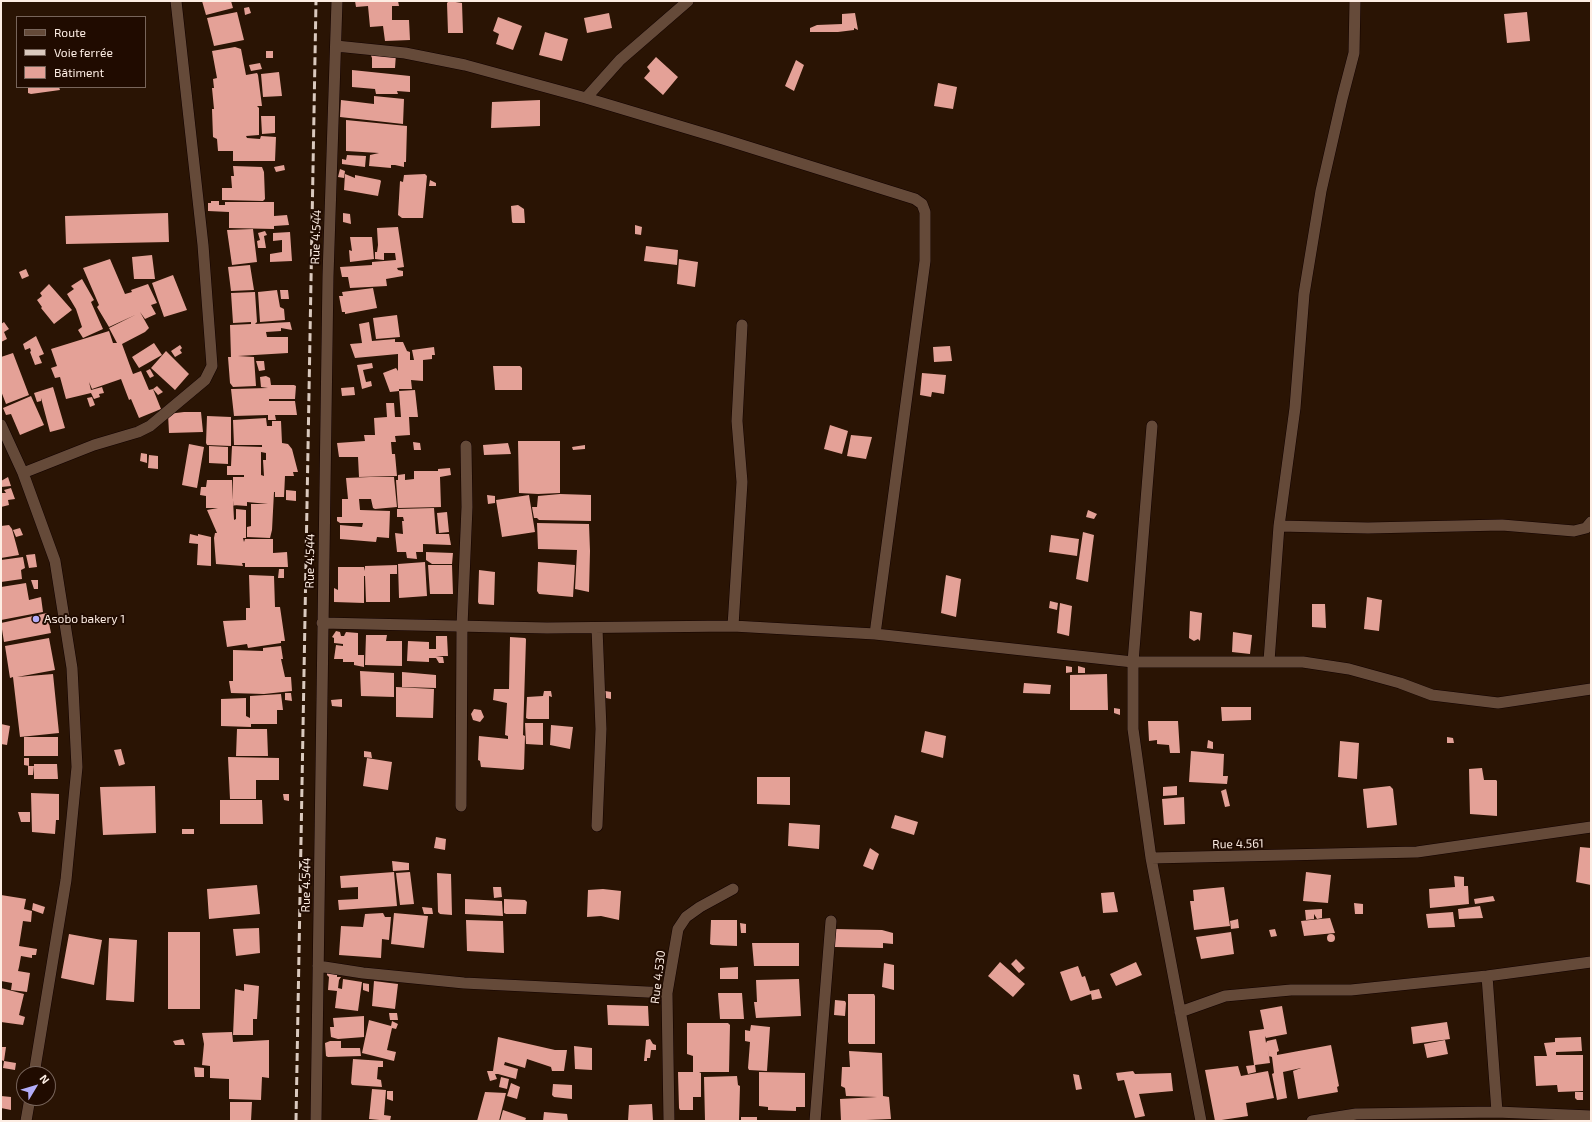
<!DOCTYPE html>
<meta charset="utf-8">
<style>
body{margin:0}
#map{position:relative;width:1592px;height:1122px;overflow:hidden;background:#2a1404;font-family:"Exo 2",sans-serif}
canvas{display:block}
.frame{position:absolute;inset:0;border:2px solid #fdede3;pointer-events:none}
.legend{position:absolute;left:16px;top:16px;width:130px;height:72px;box-sizing:border-box;background:#200b00;border:1px solid #78655b;margin:0;padding:5px 7px;list-style:none;font-size:12px;color:#fdede3}
.legend li{display:flex;align-items:center;gap:8px;height:20px}
.legend b{width:20px;border:1px solid #78655b}
.north{position:absolute;left:16px;top:1066px;width:40px;height:40px;box-sizing:border-box;background:#200b00;border:1px solid #78655b;border-radius:50%;rotate:52deg;font-size:11px;font-weight:700;line-height:16px;text-align:center;color:#fdede3}
.north::after{content:'';display:block;margin:auto;width:14px;height:18px;background:#b3adf9;clip-path:polygon(50% 0,100% 100%,50% 72%,0 100%)}
</style>
<div id="map">
<canvas width="1592" height="1122"></canvas>
<div class="frame"></div>
<ul class="legend">
<li><b style="height:5px;background:#654a39"></b>Route</li>
<li><b style="height:5px;background:#dac9be"></b>Voie ferrée</li>
<li><b style="height:11px;background:#e4a197"></b>Bâtiment</li>
</ul>
<div class="north">N</div>
</div>
<script>
const ctx = document.querySelector('canvas').getContext('2d');
ctx.lineJoin = 'round';
function fill(path, color) { ctx.fillStyle = color; ctx.fill(path, 'evenodd'); }
const shape = rows => new Path2D(rows.map(r => 'M' + r).join(''));
function stroke(path, color, width, dash) { ctx.strokeStyle = color; ctx.lineWidth = width; ctx.lineCap = dash ? 'butt' : 'round'; ctx.setLineDash(dash || []); ctx.stroke(path); }
function label(font, color, halo, rows, align = 'center') {
  ctx.font = font + ' "Exo 2",sans-serif'; ctx.lineWidth = 4; ctx.setLineDash([]); ctx.textBaseline = 'middle'; ctx.strokeStyle = halo; ctx.fillStyle = color; for (const [text, x, y, turn = 0] of rows) {
    ctx.save(); ctx.translate(x, y); ctx.rotate((+turn || 0) * Math.PI / 180); ctx.textAlign = isNaN(turn) ? turn : align; if (halo) ctx.strokeText(text, 0, 0); ctx.fillText(text, 0, 0); ctx.restore();
  }
}
fill(shape([
 [202,1,231,1,233,8,206,15],
 [355,1,398,1,399,6,392,6,392,20,409,20,410,40,385,41,383,26,370,27,368,6,356,7],
 [449,1,462,3,463,33,448,33,447,3],
 [249,7,251,13,245,15,244,8],
 [237,12,244,40,214,46,207,18],
 [1527,12,1530,41,1507,43,1504,14],
 [609,13,612,28,587,33,584,18],
 [855,13,858,30,854,28,854,30,838,32,810,32,810,28,817,25,842,24,842,14],
 [498,17,522,26,513,50,496,44,499,34,493,31],
 [545,32,568,39,562,61,539,55],
 [235,47,241,49,246,75,257,73,258,75,262,106,257,106,259,108,259,135,246,136,247,138,260,139,261,136,276,137,275,161,233,161,233,151,218,151,217,139,213,137,212,109,214,109,212,88,214,88,213,79,217,78,212,51],
 [266,51,273,51,273,58,266,58],
 [370,53,396,54,395,68,372,68,372,58],
 [656,57,678,77,663,95,644,78,650,71,647,67],
 [796,60,804,65,794,91,785,86],
 [260,63,262,69,251,71,249,65],
 [352,70,410,76,410,92,397,91,398,94,376,94,375,89,352,87],
 [279,72,282,96,263,97,261,74],
 [938,83,957,87,953,109,934,106],
 [28,87,59,87,60,90,31,94,28,93],
 [374,96,404,99,403,124,340,117,341,100,374,104],
 [540,100,540,126,491,128,492,102],
 [261,116,275,116,275,133,262,134],
 [346,120,407,126,406,162,404,162,404,167,395,165,391,165,391,168,369,166,370,155,379,153,346,151],
 [347,155,366,156,365,167,342,164,342,159,346,160],
 [284,165,285,170,276,172,274,167],
 [233,166,262,167,264,172,265,199,263,201,222,200,222,188,232,188,231,176,234,176],
 [340,169,345,171,344,178,338,177],
 [345,174,355,178,355,175,380,180,381,181,378,196,344,190],
 [425,174,427,176,423,218,402,218,398,215,400,181,403,182,404,175],
 [430,180,436,183,436,186,429,186],
 [211,201,219,201,219,205,225,205,225,202,274,202,274,216,287,215,289,225,274,226,274,229,229,228,229,212,208,211,208,203,211,203],
 [518,205,524,209,525,223,513,223,512,222,511,206],
 [168,213,169,242,66,244,65,216],
 [343,213,350,214,351,224,343,222],
 [635,225,642,227,641,235,635,234],
 [398,227,404,267,397,268,398,270,403,271,403,276,386,279,387,286,350,288,348,277,342,277,340,267,372,265,372,262,396,260,395,253,384,253,384,260,375,259,375,252,377,252,378,245,377,228],
 [253,229,257,262,232,265,227,230],
 [265,231,267,235,264,236,266,248,258,248,257,241,260,240,258,233],
 [290,232,292,261,270,262,270,254,282,252,282,240,273,241,273,233],
 [350,237,372,237,374,259,350,262,349,250,352,251],
 [646,246,678,250,677,265,644,261],
 [152,255,155,279,134,279,132,257],
 [110,259,125,294,132,292,131,290,148,284,157,303,151,305,156,314,145,319,140,312,149,328,145,332,122,344,133,374,141,371,149,390,153,389,161,409,139,418,131,399,129,400,121,379,92,389,89,382,91,390,102,387,104,393,99,394,100,397,94,399,91,393,66,399,60,377,55,378,51,368,57,366,51,349,109,331,113,343,117,343,109,328,135,315,109,327,97,307,99,305,83,268],
 [679,259,698,262,695,287,677,284],
 [250,265,254,290,231,291,228,267],
 [26,269,29,276,22,279,19,272],
 [173,275,187,310,164,317,152,283],
 [82,279,94,300,91,302,103,329,83,338,78,330,82,327,76,309,67,294,74,289,71,286],
 [49,284,72,310,54,324,41,308,42,307,37,300,42,296,40,293],
 [373,288,377,308,345,314,345,312,342,312,339,296,343,296,342,292],
 [277,290,280,307,284,309,285,320,260,322,258,292],
 [280,290,288,290,289,299,281,299],
 [255,292,257,322,255,324,290,322,292,330,281,328,281,331,266,332,267,337,288,337,288,353,238,356,254,357,256,386,233,387,230,383,228,357,231,357,230,325,251,324,251,322,233,323,231,293],
 [397,315,400,337,376,339,373,318],
 [4,322,9,329,4,332,7,339,1,342,1,324],
 [369,322,372,341,395,339,395,342,403,342,407,351,410,352,410,360,414,360,412,350,434,347,435,355,432,355,432,359,423,360,423,381,411,380,412,389,399,389,399,391,390,392,383,373,396,368,398,371,398,354,355,358,350,344,362,343,359,324],
 [36,336,44,354,39,356,42,363,35,365,30,352,31,351,30,348,25,350,23,344],
 [154,343,162,355,139,368,132,357],
 [180,345,182,348,180,350,182,353,175,357,171,351],
 [950,346,952,361,934,362,933,347],
 [166,351,189,374,175,390,151,368],
 [13,353,29,395,6,404,1,391,1,357],
 [256,361,264,361,265,370,259,371],
 [372,363,373,368,363,370,366,382,371,381,372,386,362,389,357,365],
 [493,366,520,366,522,368,522,390,495,390],
 [150,369,154,376,150,378,146,371],
 [922,373,946,375,944,394,932,392,931,397,920,395],
 [266,376,270,378,271,385,294,385,296,386,295,399,269,399,269,401,295,401,297,415,275,415,276,420,268,420,268,415,234,416,231,389,268,388,261,387,260,377],
 [157,386,163,392,158,395,153,389],
 [53,387,65,428,50,432,41,398,41,401,37,402,34,393],
 [354,387,355,395,342,396,341,388],
 [415,390,418,417,409,417,410,435,395,436,396,442,391,442,392,454,395,454,397,476,359,477,358,457,339,457,337,443,365,441,364,435,375,435,374,418,387,417,386,403,394,403,395,417,401,417,399,391],
 [31,396,44,425,20,435,11,414,6,415,3,408],
 [92,397,95,405,90,407,87,398],
 [184,412,201,412,203,432,169,433,168,414],
 [207,416,231,417,231,446,207,445,206,443],
 [266,418,267,426,272,426,272,421,281,421,282,443,288,444,292,449,298,472,293,472,294,476,285,476,284,497,275,497,275,492,274,492,272,530,270,538,247,537,247,527,251,526,251,504,268,504,247,502,247,506,233,505,233,477,244,477,244,475,227,475,227,466,231,466,232,446,262,447,262,445,234,445,233,420],
 [261,452,266,453,266,460,263,460,264,476,261,475],
 [830,425,848,431,842,454,824,449],
 [851,435,872,437,866,459,847,456],
 [518,441,560,441,560,493,538,494,519,493],
 [413,442,420,443,421,450,414,450],
 [508,443,511,454,484,455,483,445],
 [189,444,204,447,197,488,182,485],
 [585,445,585,449,573,450,572,447],
 [209,446,228,447,228,464,209,463],
 [141,453,147,454,147,463,140,461],
 [149,455,158,456,158,469,148,468],
 [450,468,451,475,440,477,441,507,398,508,396,480,398,480,398,475,405,474,405,480,414,479,414,471,438,471,438,469],
 [8,477,11,486,1,487,1,481],
 [370,477,394,477,397,507,375,509,373,508,371,499,359,499,360,510,390,511,389,538,377,537,376,542,340,539,340,525,362,527,363,523,340,523,337,521,337,517,342,517,342,499,348,499,346,478],
 [207,480,232,480,234,520,236,519,236,509,246,510,246,538,243,538,244,542,245,539,273,539,273,553,287,552,288,567,245,567,245,563,242,563,243,566,216,564,214,538,215,533,217,533,207,510,218,508,206,508,206,496,200,495,201,487,206,487],
 [11,488,15,499,8,500,9,505,1,507,1,493,6,493,4,490],
 [286,490,296,491,296,501,286,500],
 [560,494,591,495,591,521,539,520,537,518,534,518,532,507,537,507,538,496],
 [487,495,495,496,495,503,488,504],
 [529,495,535,532,502,537,496,500],
 [434,508,436,534,449,534,451,545,423,544,423,552,416,552,417,559,407,558,406,552,397,552,395,533,403,534,402,521,404,521,403,517,397,517,397,509],
 [1088,510,1097,514,1094,519,1086,517],
 [447,512,449,532,439,533,437,513],
 [537,523,589,524,590,551,589,592,575,589,577,550,538,549],
 [9,525,12,529,19,555,1,558,1,526],
 [20,528,23,535,16,537,13,530],
 [1083,532,1094,535,1088,582,1076,579],
 [190,534,198,536,198,534,211,537,211,566,197,565,198,544,189,543],
 [1051,535,1079,539,1077,556,1049,552],
 [426,552,453,553,452,564,432,564,426,560],
 [35,554,37,567,29,568,26,555],
 [23,557,25,568,21,570,22,579,1,582,1,560],
 [425,562,427,596,399,598,398,564],
 [538,562,575,565,573,597,539,594,537,591],
 [397,565,397,574,390,574,390,602,366,602,365,576,364,576,364,603,334,602,334,588,338,590,338,567,364,567,365,571,365,566],
 [428,565,452,565,453,594,430,594],
 [279,569,284,569,284,578,278,578],
 [479,570,495,572,494,605,479,604,478,602],
 [249,575,274,576,275,607,280,607,285,641,281,641,281,643,248,648,247,644,227,647,223,621,246,620,246,608,250,608],
 [946,575,961,579,956,617,941,613],
 [31,580,38,580,38,589,34,589],
 [26,583,29,600,41,597,43,612,1,620,1,587],
 [1367,597,1382,600,1379,631,1364,629],
 [1050,601,1058,603,1057,610,1049,608],
 [1060,603,1072,606,1069,636,1057,633],
 [1312,604,1325,604,1326,628,1312,627],
 [1190,611,1202,613,1200,641,1198,639,1194,641,1189,638],
 [47,613,51,633,4,642,1,623],
 [336,631,340,632,341,636,344,636,346,632,358,633,358,655,364,655,364,667,354,665,354,662,343,662,343,659,334,659,336,645,343,646,343,644,334,643,334,638,332,637],
 [1233,632,1252,635,1250,654,1232,652],
 [366,635,387,635,386,641,402,641,402,666,365,665],
 [436,636,447,636,448,656,436,656,443,657,444,663,439,663,436,658,429,658,429,662,407,661,408,641,429,642,429,649,436,649],
 [510,637,525,638,526,639,523,735,525,736,524,769,522,770,481,767,480,761,478,760,479,736,508,739,508,736,505,735,507,703,493,700,494,689,509,689],
 [49,638,55,670,17,677,53,674,59,733,20,737,13,677,10,678,5,646],
 [281,646,283,659,281,659,285,677,291,677,292,691,264,694,231,693,229,681,233,681,233,650,263,651,263,648],
 [1066,666,1072,667,1072,672,1066,673],
 [1078,666,1085,668,1085,673,1078,673],
 [360,671,394,673,394,697,361,696],
 [402,672,436,675,436,688,402,687],
 [1107,674,1108,710,1070,710,1070,675],
 [1024,683,1051,685,1050,694,1023,693],
 [396,687,434,689,433,718,396,717],
 [544,691,551,691,552,697,549,696,549,719,528,719,526,718,527,697,543,696],
 [605,691,611,692,611,699,606,698],
 [285,693,291,693,292,701,285,700],
 [281,694,283,710,277,710,277,724,251,724,251,727,221,726,221,699,246,698,246,716,250,718,250,696],
 [342,699,342,707,332,706,331,700],
 [1221,707,1251,707,1251,720,1222,721],
 [1114,708,1120,709,1120,715,1114,713],
 [474,709,481,710,484,717,480,722,473,720,471,714],
 [1148,721,1178,721,1180,753,1170,753,1169,745,1157,744,1157,740,1149,741],
 [525,723,543,723,543,745,526,744],
 [1,724,10,726,7,745,1,744],
 [551,725,573,727,570,749,550,745],
 [237,729,267,729,268,756,236,756],
 [925,731,946,736,943,758,921,752],
 [24,737,58,737,58,756,24,756],
 [1447,737,1453,738,1454,743,1447,743],
 [1208,740,1213,742,1213,749,1207,748],
 [1340,741,1359,743,1357,779,1338,777],
 [121,749,125,764,119,766,114,750],
 [364,751,371,752,372,758,364,757],
 [1191,751,1224,754,1223,776,1228,776,1227,784,1189,782],
 [228,757,279,758,279,780,256,780,256,799,230,799],
 [24,758,29,758,29,766,24,765],
 [367,758,392,762,388,790,363,786],
 [34,764,57,764,58,779,34,779],
 [28,766,34,766,33,775,28,775],
 [1482,768,1484,780,1496,780,1497,781,1497,816,1470,814,1469,769],
 [757,777,790,777,790,805,757,804],
 [155,786,156,833,103,835,100,787],
 [1177,786,1177,795,1163,796,1163,787],
 [1390,786,1393,789,1397,825,1367,828,1363,789],
 [1226,789,1230,806,1225,807,1221,791],
 [31,793,59,794,59,820,56,820,55,834,32,832],
 [283,794,289,794,289,801,284,800],
 [1184,797,1185,824,1164,825,1162,799],
 [220,800,262,800,263,824,220,824],
 [18,812,30,812,30,822,21,822],
 [895,815,918,822,914,835,891,828],
 [789,823,820,825,819,849,788,846],
 [182,829,194,829,194,834,182,834],
 [436,837,446,839,445,850,434,848],
 [1580,847,1591,848,1591,885,1576,882],
 [870,848,879,854,873,870,863,866],
 [392,861,409,863,409,870,393,871],
 [394,872,397,906,339,910,338,900,358,899,358,887,341,888,340,876],
 [410,872,414,904,400,905,396,873],
 [1306,872,1331,875,1328,903,1303,901],
 [437,873,451,874,452,915,440,914,438,912],
 [1454,876,1464,877,1464,886,1468,886,1469,904,1430,908,1429,889,1455,887],
 [257,885,260,914,209,919,207,889],
 [493,887,501,887,502,897,494,898],
 [1224,887,1230,926,1194,930,1190,901,1194,901,1193,890],
 [603,889,621,891,619,920,601,916,587,917,588,890],
 [1114,892,1118,912,1103,913,1101,893],
 [1,895,26,899,24,909,32,911,31,922,23,921,19,946,37,949,36,955,32,955,32,958,21,956,19,967,18,971,30,973,27,992,11,990,12,983,1,981],
 [1493,896,1495,901,1475,904,1474,899],
 [465,899,502,901,503,916,465,914],
 [504,899,525,900,527,902,526,914,506,914,504,913],
 [33,903,45,907,43,914,32,910],
 [1354,903,1363,904,1363,914,1355,914],
 [1480,906,1483,918,1459,919,1458,909],
 [422,907,432,908,433,914,424,914],
 [1322,909,1322,918,1317,919,1314,914,1314,919,1306,920,1305,910],
 [1453,912,1455,927,1428,928,1426,914],
 [383,913,385,917,391,917,389,940,382,939,381,958,339,955,341,926,363,927,365,914],
 [394,913,428,916,424,948,391,944],
 [1330,918,1335,933,1304,936,1301,921],
 [1238,919,1239,928,1231,929,1230,921],
 [466,920,503,921,504,953,467,951],
 [711,920,737,920,737,946,712,945,710,944],
 [740,923,746,924,746,933,741,933],
 [259,928,260,953,236,956,233,929],
 [834,929,882,930,893,933,893,944,883,943,883,948,835,947],
 [1275,929,1277,936,1271,937,1269,930],
 [168,932,200,932,200,1009,168,1009],
 [1231,932,1234,954,1201,959,1196,937],
 '1327 938a4 4 0 1 1 8 0a4 4 0 1 1-8 0Z',
 [69,934,102,940,94,985,61,978],
 [109,938,137,940,134,1002,106,1000],
 [752,943,799,943,799,966,754,966],
 [1016,959,1025,968,1019,973,1011,964],
 [1000,962,1025,984,1013,997,988,976],
 [1136,962,1142,975,1116,986,1110,974],
 [884,963,894,965,894,990,882,987],
 [1078,966,1082,977,1085,976,1090,991,1099,989,1102,998,1092,1000,1091,994,1071,1001,1070,1000,1060,972],
 [738,967,738,979,720,979,720,968],
 [327,970,337,972,337,977,341,977,339,980,338,988,342,989,343,979,362,982,358,1011,335,1008,337,991,328,990,329,977,327,975],
 [799,979,801,1016,756,1018,754,1002,757,1002,756,980],
 [374,981,398,984,395,1009,372,1006],
 [363,983,369,984,369,992,363,990],
 [244,984,259,986,257,1019,253,1019,253,1035,233,1035,235,989,244,991],
 [1,988,24,994,19,1015,25,1017,23,1025,1,1022],
 [718,993,742,993,744,1019,720,1019],
 [848,994,874,994,875,996,875,1044,849,1044,848,1042],
 [835,1000,845,1001,846,1003,845,1016,834,1015],
 [607,1005,648,1006,649,1026,608,1025],
 [1282,1006,1287,1034,1266,1038,1265,1036,1266,1043,1267,1041,1276,1039,1279,1051,1277,1052,1277,1055,1331,1045,1339,1086,1337,1087,1338,1092,1298,1099,1293,1071,1301,1068,1283,1072,1287,1098,1277,1100,1272,1074,1274,1073,1272,1057,1269,1056,1268,1048,1270,1063,1255,1065,1256,1072,1248,1074,1246,1066,1254,1065,1249,1031,1264,1029,1260,1010],
 [389,1013,397,1013,398,1020,390,1020],
 [364,1016,364,1037,338,1039,331,1037,330,1027,334,1027,333,1018],
 [369,1020,391,1026,392,1021,398,1024,396,1029,392,1028,387,1050,396,1052,394,1061,362,1053],
 [1447,1022,1450,1039,1413,1044,1411,1027],
 [687,1023,728,1023,730,1025,729,1072,699,1072,701,1073,701,1097,693,1097,693,1110,680,1110,679,1108,678,1072,693,1072,693,1056,687,1054],
 [751,1025,770,1027,767,1071,749,1070,748,1068,750,1042,745,1041,745,1030,750,1031],
 [232,1032,233,1042,269,1040,269,1078,262,1077,261,1100,229,1099,229,1079,210,1078,210,1066,202,1065,204,1044,202,1033],
 [498,1037,555,1050,567,1050,564,1071,552,1071,551,1067,527,1059,525,1068,505,1062,504,1065,518,1069,516,1079,498,1074,495,1074,497,1079,490,1081,487,1071,493,1071],
 [1581,1037,1582,1051,1556,1052,1556,1055,1583,1055,1583,1091,1558,1092,1557,1085,1536,1086,1534,1056,1547,1056,1544,1043,1555,1042,1555,1038],
 [183,1039,185,1045,175,1045,173,1041],
 [650,1039,653,1044,656,1045,656,1050,651,1050,650,1058,647,1058,647,1061,644,1061,646,1040],
 [1445,1040,1448,1054,1427,1058,1424,1044],
 [330,1041,341,1041,341,1048,360,1048,361,1056,328,1057,326,1056,325,1043],
 [574,1046,592,1048,592,1070,575,1069],
 [1,1047,6,1047,4,1061,1,1060],
 [849,1051,882,1053,883,1096,889,1097,891,1119,841,1121,840,1099,877,1097,846,1096,845,1088,841,1086,842,1067,850,1067],
 [353,1059,383,1061,383,1067,378,1067,377,1079,381,1080,382,1087,352,1085,351,1083],
 [4,1061,16,1063,15,1070,3,1068],
 [1238,1066,1241,1076,1268,1071,1274,1098,1246,1103,1248,1116,1215,1121,1205,1070],
 [194,1067,204,1068,204,1077,195,1077],
 [1133,1071,1135,1074,1171,1073,1173,1091,1139,1094,1145,1116,1135,1118,1124,1080,1118,1081,1116,1073],
 [759,1072,805,1073,805,1107,796,1107,796,1111,768,1110,768,1107,759,1106],
 [1073,1074,1079,1075,1082,1089,1076,1090],
 [737,1076,738,1085,740,1086,739,1121,705,1121,704,1077],
 [501,1077,509,1079,507,1089,499,1087],
 [511,1083,520,1087,517,1099,507,1096],
 [553,1084,572,1085,572,1099,554,1097,552,1095],
 [372,1089,386,1090,384,1115,391,1116,390,1121,369,1119],
 [387,1091,393,1091,393,1101,387,1099],
 [485,1092,506,1093,499,1121,477,1121],
 [1575,1092,1583,1092,1583,1100,1577,1100,1575,1098],
 [1,1096,11,1097,11,1110,1,1108],
 [230,1102,252,1102,251,1121,230,1121],
 [652,1104,653,1121,628,1121,629,1105],
 [503,1110,526,1118,525,1121,500,1121],
 [544,1112,567,1114,568,1121,543,1121],
 [741,1117,757,1117,757,1121,741,1121]
]), '#e4a197');
const minor = shape([
 [336,46,405,53,465,65,586,98,723,139,915,199,922,204,925,212,925,261,875,634],
 [586,98,620,60,688,1],
 [1,425,23,473,55,561,72,668,77,767,66,880,34,1074],
 [23,473,94,445,138,432,150,426,205,380,212,366,203,245,176,1],
 [1279,526,1368,528,1502,525,1574,531,1586,528,1591,522],
 [322,623,547,628,733,626,875,634,1133,662,1303,662,1349,669,1400,683,1432,695,1498,703,1591,689],
 [733,626,742,482,737,421,742,325],
 [597,628,601,729,597,826],
 [1269,661,1279,526,1295,408,1304,294,1321,191,1342,99,1354,53,1355,1],
 [461,806,462,626,467,507,466,446],
 [1151,858,1133,729,1133,662,1152,426],
 [318,966,363,973,464,983,667,993],
 [1487,976,1497,1112],
 [1180,1012,1225,996,1291,990,1351,990,1487,976,1591,962],
 [26,1121,30,1098],
 [316,1121,328,276,337,1],
 [669,1121,667,993,678,929,686,917,700,907,733,889],
 [815,1121,831,921],
 [1201,1121,1151,858,1417,852,1591,827],
 [1312,1121,1356,1114,1497,1112,1591,1116]
]);
stroke(minor, '#120200', 12);
stroke(minor, '#654a39', 11);
stroke(shape([
 [296,1121,316,1]
]), '#dac9be', 3, [8, 4]);
for (const [x, y, r, color] of [
 [36,619,4,"#b3adf9"]
]) { const dot = new Path2D(); dot.arc(x, y, r, 0, 2 * Math.PI); ctx.fillStyle = color; ctx.fill(dot); stroke(dot, '#200b00', 1.5); }
label('12px', '#fdede3', '#200b00', [
 ["Rue 4.544",316,237,-88],
 ["Rue 4.544",310,561,-89],
 ["Rue 4.561",1238,844,-1],
 ["Rue 4.544",306,885,-89],
 ["Rue 4.530",658,977,-83]
]);
label('12px', '#fdede3', '#200b00', [
 ["Asobo bakery 1",44,619]
], 'left');
</script>
